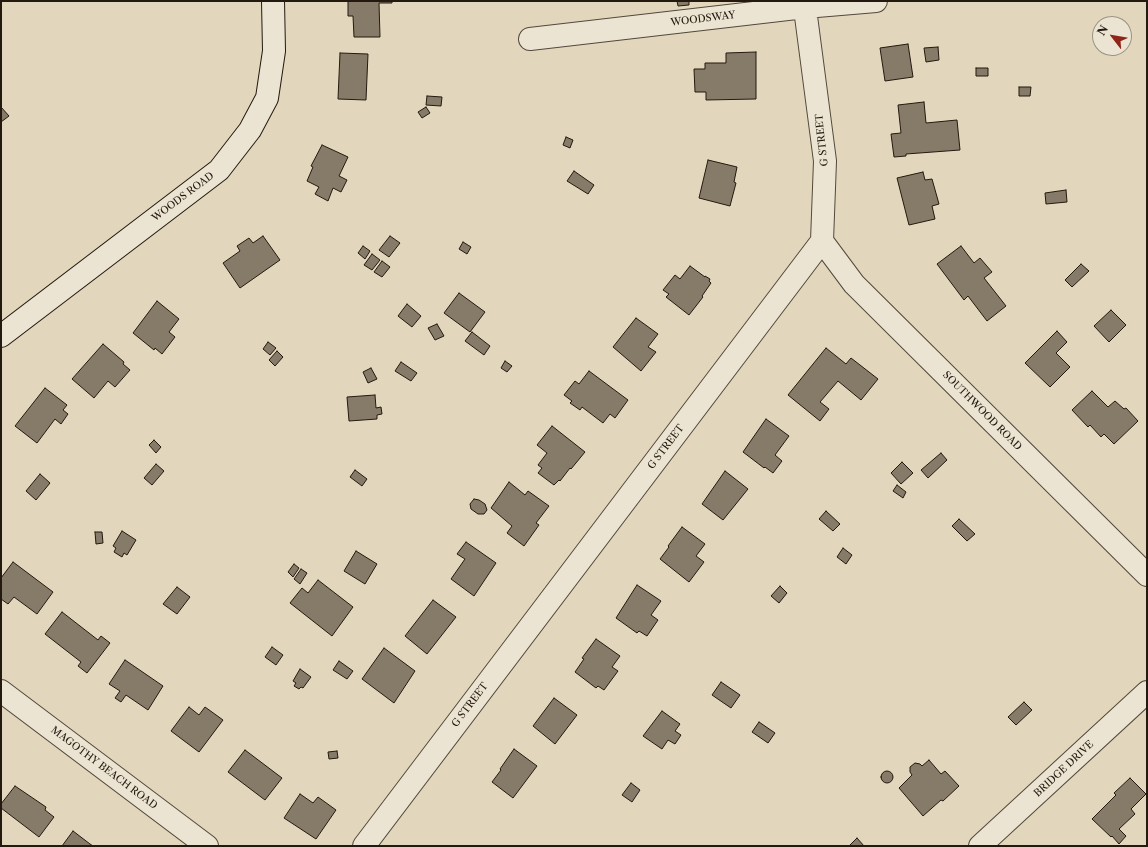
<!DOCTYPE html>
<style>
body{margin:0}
#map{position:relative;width:1148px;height:847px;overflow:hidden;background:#e2d6bc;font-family:"Libre Caslon Text",serif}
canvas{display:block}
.frame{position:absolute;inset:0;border:2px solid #23190e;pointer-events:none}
.north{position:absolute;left:1092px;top:16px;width:40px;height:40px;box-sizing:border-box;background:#ece4d3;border:1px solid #9c9384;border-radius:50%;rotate:301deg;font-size:11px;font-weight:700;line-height:16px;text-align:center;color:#23190e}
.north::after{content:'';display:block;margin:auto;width:14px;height:18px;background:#8f2418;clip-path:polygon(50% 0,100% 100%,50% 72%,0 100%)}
</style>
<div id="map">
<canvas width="1148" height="847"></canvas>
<div class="frame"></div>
<div class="north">N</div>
</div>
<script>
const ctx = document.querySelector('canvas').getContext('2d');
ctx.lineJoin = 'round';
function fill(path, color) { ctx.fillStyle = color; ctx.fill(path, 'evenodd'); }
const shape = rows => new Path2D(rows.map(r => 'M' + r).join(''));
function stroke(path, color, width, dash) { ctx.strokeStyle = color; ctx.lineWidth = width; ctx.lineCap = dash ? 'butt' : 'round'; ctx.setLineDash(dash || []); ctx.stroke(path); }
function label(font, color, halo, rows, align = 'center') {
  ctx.font = font + ' "Libre Caslon Text",serif'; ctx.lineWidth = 3; ctx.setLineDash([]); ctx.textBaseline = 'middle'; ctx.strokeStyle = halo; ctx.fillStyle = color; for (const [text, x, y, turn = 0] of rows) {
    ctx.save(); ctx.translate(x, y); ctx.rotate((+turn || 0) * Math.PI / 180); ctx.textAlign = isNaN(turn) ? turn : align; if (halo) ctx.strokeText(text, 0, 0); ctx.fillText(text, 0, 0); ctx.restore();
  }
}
const building = shape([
 [348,1,392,1,392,3,379,3,380,37,354,37,353,16,348,16,348,1],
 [677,1,689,1,689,5,678,6,677,1],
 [908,44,913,77,885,81,880,48,908,44],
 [938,47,939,60,926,62,924,48,938,47],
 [756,52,756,99,706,100,706,92,695,92,694,69,705,69,705,63,726,63,726,53,756,52],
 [340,53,368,54,366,100,338,99,340,53],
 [976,68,988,68,988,76,976,76,976,68],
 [1019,87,1031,87,1030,96,1019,96,1019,87],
 [427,96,442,97,441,106,426,105,427,96],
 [924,102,926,123,957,120,960,150,906,154,906,156,894,157,891,134,901,133,898,105,924,102],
 [1,107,9,116,1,122,1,107],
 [426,107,430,113,422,118,418,112,426,107],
 [566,137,573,140,570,148,563,145,566,137],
 [322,145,348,157,339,176,347,180,341,192,333,188,328,201,315,194,319,187,307,181,313,167,311,166,322,145],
 [708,160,737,167,734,182,736,183,730,206,699,198,708,160],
 [574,171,594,185,588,194,567,181,574,171],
 [923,172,925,180,932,179,939,204,932,206,935,219,909,225,897,178,923,172],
 [1066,190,1067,202,1046,204,1045,193,1066,190],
 [263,236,280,260,240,288,223,263,240,251,237,246,249,238,253,243,263,236],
 [390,236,400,243,389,257,379,250,390,236],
 [463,242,471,247,467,254,459,249,463,242],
 [363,246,370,251,365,259,358,253,363,246],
 [961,246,974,263,980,258,992,272,984,278,1006,306,987,321,968,296,964,300,937,264,961,246],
 [372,254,380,260,372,270,364,265,372,254],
 [382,261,390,267,382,277,374,272,382,261],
 [1081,264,1089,271,1072,287,1065,280,1081,264],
 [690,266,705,277,705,276,710,279,709,281,711,283,702,296,703,297,689,315,666,297,669,294,663,290,675,275,680,279,690,266],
 [459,293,485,312,470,332,444,313,459,293],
 [157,301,179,319,169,332,175,337,162,354,155,348,154,350,133,333,157,301],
 [407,304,421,316,412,327,398,316,407,304],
 [1111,310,1126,325,1109,342,1094,326,1111,310],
 [636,318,658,334,648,347,656,352,641,371,613,347,636,318],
 [437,324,444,336,435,340,428,328,437,324],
 [1057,331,1067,342,1056,353,1070,367,1050,387,1025,363,1057,331],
 [472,332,490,346,484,355,465,341,472,332],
 [268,342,276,348,270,355,263,349,268,342],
 [103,344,124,362,123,364,130,370,115,387,108,381,94,398,72,379,103,344],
 [826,348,846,364,851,358,878,379,861,400,838,381,820,402,829,409,820,421,788,395,826,348],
 [277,351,283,357,275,366,269,360,277,351],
 [505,361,512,366,507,372,501,368,505,361],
 [401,362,417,373,411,381,395,371,401,362],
 [371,368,377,379,368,383,363,372,371,368],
 [589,371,628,400,615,418,610,414,603,423,582,407,580,410,570,403,572,401,564,395,575,381,579,384,589,371],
 [45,388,67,405,63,410,68,414,61,424,55,419,37,443,15,426,45,388],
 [1092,391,1108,407,1115,401,1124,409,1126,408,1138,421,1114,444,1104,434,1101,437,1090,425,1088,427,1072,410,1092,391],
 [375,395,376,408,381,407,382,414,377,415,377,419,349,421,347,397,375,395],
 [766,419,789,436,775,455,782,461,773,473,765,467,764,468,743,452,766,419],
 [552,426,585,452,571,469,570,468,560,481,559,480,554,485,538,473,542,468,538,465,547,453,537,445,552,426],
 [154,440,161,447,156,453,149,445,154,440],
 [941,453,947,460,928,478,921,470,941,453],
 [902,462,913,473,901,484,891,473,902,462],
 [156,464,164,471,152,485,144,478,156,464],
 [355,470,367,479,362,486,350,477,355,470],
 [725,471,748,489,723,520,702,504,725,471],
 [40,474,50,483,36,500,26,491,40,474],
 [509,482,525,495,528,491,549,506,536,523,539,525,524,546,507,533,512,526,491,508,509,482],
 [897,485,906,492,903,498,893,491,897,485],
 [474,499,479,500,485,504,487,510,484,514,478,514,471,509,470,504,474,499],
 [826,511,840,524,833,531,819,519,826,511],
 [959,519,975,534,967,541,952,526,959,519],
 [682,527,705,544,696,556,704,562,689,582,660,559,669,547,668,546,682,527],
 [122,531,136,540,127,555,124,553,122,557,114,552,116,548,113,546,122,531],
 [95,532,102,532,103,543,96,544,95,532],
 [466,542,496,563,474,596,451,579,465,559,457,554,466,542],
 [843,548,852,555,846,564,837,557,843,548],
 [356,551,377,564,365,584,344,571,356,551],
 [13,562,53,592,37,614,14,597,8,604,1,599,1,578,13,562],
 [294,564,299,568,293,577,288,572,294,564],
 [301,569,307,573,300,584,294,579,301,569],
 [318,580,353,607,332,636,290,603,302,588,308,593,318,580],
 [637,585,661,601,651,615,658,620,647,636,639,631,637,633,616,618,637,585],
 [780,586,787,593,779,603,771,596,780,586],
 [177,587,190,597,177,614,163,604,177,587],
 [433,600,456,617,427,654,405,636,433,600],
 [62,612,98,640,101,636,110,643,87,673,78,666,81,662,45,634,62,612],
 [596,639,620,656,612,667,618,671,604,690,598,686,596,688,575,672,584,659,582,658,596,639],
 [272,647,283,655,276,665,265,657,272,647],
 [384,648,415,671,394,703,362,679,384,648],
 [125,660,163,686,148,710,126,695,121,702,115,698,120,691,109,684,125,660],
 [339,661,353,671,347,679,333,670,339,661],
 [300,669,311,677,303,688,301,687,299,689,294,686,296,683,293,681,300,669],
 [721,682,740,695,731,708,712,695,721,682],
 [554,698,577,715,555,744,533,726,554,698],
 [1024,702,1032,710,1016,725,1008,717,1024,702],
 [189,707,199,715,205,707,223,720,199,752,171,731,189,707],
 [662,711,680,724,675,731,681,735,675,744,668,740,662,749,643,736,662,711],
 [759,722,775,733,768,743,752,732,759,722],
 [514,749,537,766,513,798,492,782,501,770,500,769,514,749],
 [245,750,282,778,265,800,228,772,245,750],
 [337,751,338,758,329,759,328,752,337,751],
 [929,760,941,774,945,771,959,786,943,801,941,800,923,816,899,788,912,775,910,772,910,767,915,763,920,764,922,766,929,760],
 '881 777a6 6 0 1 1 12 0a6 6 0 1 1-12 0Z',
 [1130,778,1146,794,1131,809,1135,814,1119,829,1126,836,1119,844,1112,836,1111,837,1092,819,1116,795,1114,793,1130,778],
 [631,783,640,790,632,802,622,795,631,783],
 [15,786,46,807,45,810,54,817,39,837,1,808,1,804,15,786],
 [300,794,313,803,318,797,336,810,316,839,284,818,300,794],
 [73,831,90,844,93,846,62,846,73,831],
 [857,838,864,846,849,846,857,838]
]);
fill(building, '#867b68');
stroke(building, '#23190e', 1);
const street = shape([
 [530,39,805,7,876,1],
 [822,241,854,284,1147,575],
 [1,691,207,846],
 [364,846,822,241,825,161,804,1],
 [980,846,1147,692]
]);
const secondary = shape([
 [1,336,219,170,250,130,267,98,274,51,273,1]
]);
stroke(street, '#53483a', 24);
stroke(secondary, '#23190e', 24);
stroke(street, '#ece4d3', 22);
stroke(secondary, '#ece4d3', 22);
label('10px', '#23190e', '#ece4d3', [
 ["WOODSWAY",703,19,-7],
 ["G STREET",822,140,-96],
 ["WOODS ROAD",183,197,-37],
 ["SOUTHWOOD ROAD",982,411,45],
 ["G STREET",666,447,-53],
 ["G STREET",470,705,-53],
 ["MAGOTHY BEACH ROAD",104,768,37],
 ["BRIDGE DRIVE",1064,769,-43]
]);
</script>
